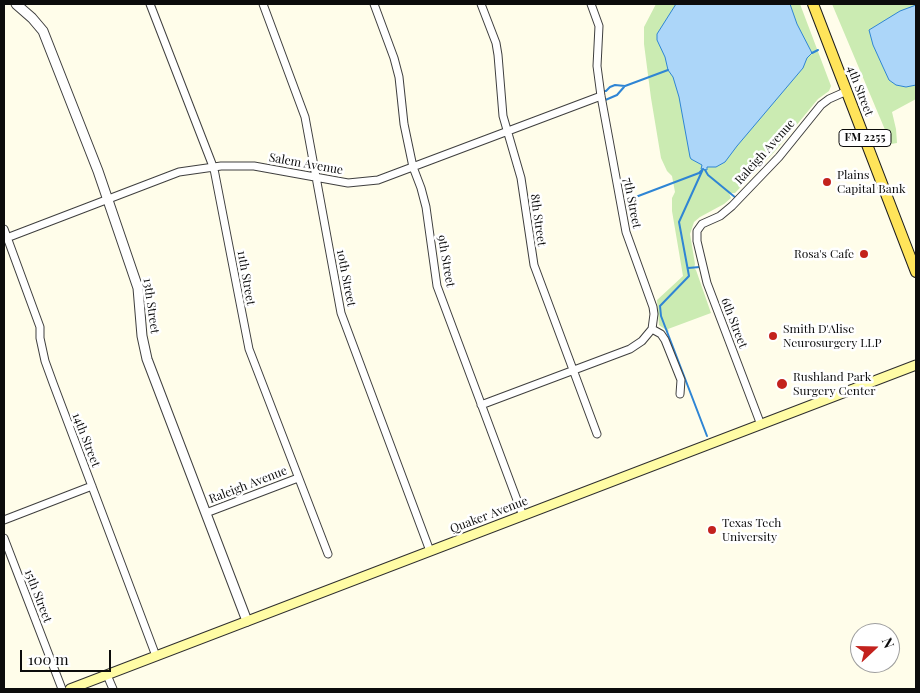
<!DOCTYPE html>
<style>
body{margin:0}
#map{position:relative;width:920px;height:693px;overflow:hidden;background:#fffdea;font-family:"Playfair Display",serif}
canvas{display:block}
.frame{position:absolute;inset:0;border:5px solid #0c0c0c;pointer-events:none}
.north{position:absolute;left:850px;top:623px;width:50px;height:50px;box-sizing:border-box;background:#fff;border:1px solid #9e9e9e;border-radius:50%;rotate:69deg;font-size:14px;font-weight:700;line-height:20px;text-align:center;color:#0c0c0c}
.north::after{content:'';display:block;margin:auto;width:18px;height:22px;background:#c3221d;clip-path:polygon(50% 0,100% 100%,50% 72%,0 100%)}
.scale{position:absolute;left:20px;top:650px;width:91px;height:22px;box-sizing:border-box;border:2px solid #0c0c0c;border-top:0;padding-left:6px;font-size:15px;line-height:18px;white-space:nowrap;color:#0c0c0c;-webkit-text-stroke:4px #fff;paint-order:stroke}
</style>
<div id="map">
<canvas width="920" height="693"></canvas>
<div class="frame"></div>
<div class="north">N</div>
<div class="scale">100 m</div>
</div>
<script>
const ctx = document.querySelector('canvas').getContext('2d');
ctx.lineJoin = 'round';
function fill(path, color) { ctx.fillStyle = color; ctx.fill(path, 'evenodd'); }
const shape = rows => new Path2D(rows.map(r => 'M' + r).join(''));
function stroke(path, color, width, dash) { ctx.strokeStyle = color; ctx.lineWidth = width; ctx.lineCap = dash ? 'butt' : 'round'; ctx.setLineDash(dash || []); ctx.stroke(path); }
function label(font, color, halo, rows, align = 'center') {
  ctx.font = font + ' "Playfair Display",serif'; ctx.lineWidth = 5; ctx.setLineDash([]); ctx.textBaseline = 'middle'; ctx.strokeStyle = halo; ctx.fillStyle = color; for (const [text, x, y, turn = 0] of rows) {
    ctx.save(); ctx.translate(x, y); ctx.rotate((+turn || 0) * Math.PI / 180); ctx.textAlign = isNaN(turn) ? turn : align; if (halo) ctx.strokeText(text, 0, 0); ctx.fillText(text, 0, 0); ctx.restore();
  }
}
fill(shape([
 [656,4,800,4,831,86,829,91,818,99,776,150,735,193,729,193,731,198,724,204,700,217,694,222,690,234,695,264,694,268,696,270,711,313,668,329,669,332,659,325,657,300,683,276,672,211,672,198,675,192,672,176,667,171,661,158,651,98,644,44,644,27],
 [832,4,916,4,916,99,892,112,896,129,897,143,891,144]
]), '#cbebb2');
const water = shape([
 [676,4,790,4,797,24,812,53,807,58,803,68,737,146,725,162,716,167,707,167,707,170,701,169,702,165,691,159,690,157,679,97,673,77,668,70,665,57,657,40,657,34,676,4],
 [916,5,916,85,906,87,896,85,889,80,883,67,873,45,869,30,900,11,916,5]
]);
fill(water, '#acd6f9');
stroke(water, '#2f85d4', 1);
stroke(shape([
 [812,53,818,50],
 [602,91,606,91,610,87,615,85,625,86,668,70],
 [603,101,617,95,624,87],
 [703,169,679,222,689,276,660,306,661,316,707,436],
 [705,170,708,175,736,198],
 [633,198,699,173,702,170],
 [688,268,700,267]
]), '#2f85d4', 2);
const minor = shape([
 [150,4,214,169,249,349,328,554],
 [263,4,305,117,341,313,430,551],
 [374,4,394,58,399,77,404,124,413,167,421,188,426,207,437,286,523,516],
 [481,4,496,43,498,55,503,116,521,178,534,265,597,434],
 [591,4,599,26,597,66,601,96,626,232,653,307,654,314,652,329,661,334,665,340,681,380,680,394],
 [4,229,40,327,40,338,45,361,53,383,156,656],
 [4,239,179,172,221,166,254,166,348,183,378,180,601,96],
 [481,405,630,349,642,341,652,329],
 [761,425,707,283,697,241,697,231,702,224,720,216,732,206,779,157,821,105,829,99,847,91],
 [206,513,298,478],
 [4,520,92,486],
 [4,538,62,689],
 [107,675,113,689]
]);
const tertiary = shape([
 [16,4,32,18,43,31,98,171,138,288,142,336,147,359,247,621]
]);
const secondary = shape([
 [70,689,916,365]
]);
const primary = shape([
 [813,4,916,272]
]);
stroke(minor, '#3f3f3f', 9);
stroke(tertiary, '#3f3f3f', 11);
stroke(secondary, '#2e2e2e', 11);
stroke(primary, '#1d1d1d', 12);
stroke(minor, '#fff', 7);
stroke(tertiary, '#fff', 9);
stroke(secondary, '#fffca5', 9);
stroke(primary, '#ffe45a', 10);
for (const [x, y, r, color] of [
 [827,182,5,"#c3221d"],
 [864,254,5,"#c3221d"],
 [773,336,5,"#c3221d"],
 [782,384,6,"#c3221d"],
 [712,530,5,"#c3221d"]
]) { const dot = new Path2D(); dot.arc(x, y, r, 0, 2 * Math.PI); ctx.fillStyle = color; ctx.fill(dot); stroke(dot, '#fff', 2); }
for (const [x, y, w] of [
 [865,138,52]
]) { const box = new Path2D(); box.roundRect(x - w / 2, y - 8.5, w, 17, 4); ctx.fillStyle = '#fff'; ctx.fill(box); stroke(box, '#0c0c0c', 1); }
label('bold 11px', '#0c0c0c', null, [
 ["FM 2255",865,138]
]);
label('12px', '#0c0c0c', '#fff', [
 ["4th Street",860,91,69],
 ["Raleigh Avenue",765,152,-48],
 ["Salem Avenue",306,164,10],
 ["7th Street",632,203,79],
 ["8th Street",538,220,82],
 ["9th Street",446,261,80],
 ["11th Street",246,278,80],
 ["10th Street",346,278,79],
 ["13th Street",151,306,82],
 ["6th Street",734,323,69],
 ["14th Street",86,440,69],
 ["Raleigh Avenue",248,485,-21],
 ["Quaker Avenue",489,515,-21],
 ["15th Street",38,596,69]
]);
label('12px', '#0c0c0c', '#fff', [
 ["Plains",837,175],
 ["Capital Bank",837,189],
 ["Rosa's Cafe",854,254,"right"],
 ["Smith D'Alise",783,329],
 ["Neurosurgery LLP",783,343],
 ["Rushland Park",793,377],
 ["Surgery Center",793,391],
 ["Texas Tech",722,523],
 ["University",722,537]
], 'left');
</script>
